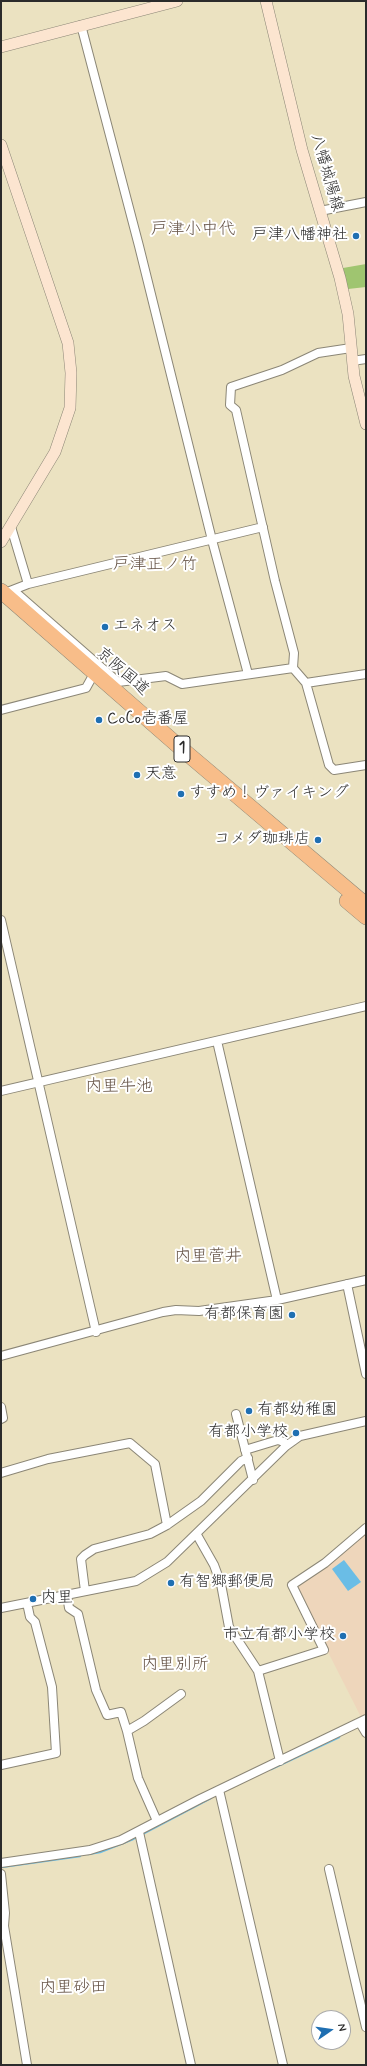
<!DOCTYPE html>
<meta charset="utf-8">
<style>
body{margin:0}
#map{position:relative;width:367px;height:2066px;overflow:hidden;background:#ebe2c1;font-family:Mynerve,sans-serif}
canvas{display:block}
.frame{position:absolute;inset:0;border:2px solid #2b2b2b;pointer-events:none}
.north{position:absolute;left:311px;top:2010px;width:40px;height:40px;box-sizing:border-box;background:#fff;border:1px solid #aaa;border-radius:50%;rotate:77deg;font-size:11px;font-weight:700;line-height:16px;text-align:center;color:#2b2b2b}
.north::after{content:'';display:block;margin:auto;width:14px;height:18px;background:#1f6fb2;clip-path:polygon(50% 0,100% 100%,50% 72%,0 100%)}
</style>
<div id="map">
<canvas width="367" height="2066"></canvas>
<div class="frame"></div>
<div class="north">N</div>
</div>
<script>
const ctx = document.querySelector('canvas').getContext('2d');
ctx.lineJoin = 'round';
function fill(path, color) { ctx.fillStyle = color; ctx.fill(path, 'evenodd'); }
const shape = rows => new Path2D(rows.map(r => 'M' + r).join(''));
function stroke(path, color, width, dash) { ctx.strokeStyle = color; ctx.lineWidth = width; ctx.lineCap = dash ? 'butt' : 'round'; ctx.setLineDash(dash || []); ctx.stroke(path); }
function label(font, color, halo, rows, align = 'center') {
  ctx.font = font + ' Mynerve,"Klee One",sans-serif'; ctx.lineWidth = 4; ctx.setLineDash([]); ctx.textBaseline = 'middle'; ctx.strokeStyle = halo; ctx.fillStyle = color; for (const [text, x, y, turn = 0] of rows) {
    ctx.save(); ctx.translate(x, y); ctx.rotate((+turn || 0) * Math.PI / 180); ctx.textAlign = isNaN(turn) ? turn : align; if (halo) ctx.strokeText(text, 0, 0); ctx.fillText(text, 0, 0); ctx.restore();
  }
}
fill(shape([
 [366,1531,366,1716,362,1719,297,1591,297,1585]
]), '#eed6bb');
fill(shape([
 [366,264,366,287,348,289,343,268]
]), '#9fc570');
fill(shape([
 [344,1560,361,1582,348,1591,332,1569]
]), '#6abde6');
stroke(shape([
 [271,1769,339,1737],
 [88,1854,100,1852,133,1839,211,1798],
 [1,1867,80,1856]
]), '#6abde6', 2.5);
const street = shape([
 [81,25,139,246,212,540,248,674],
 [320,211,366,202],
 [351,348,318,353,282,370,231,387,230,405,236,410,275,581,294,653,293,668,306,683,329,765,334,770,366,765],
 [352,361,366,359],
 [11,527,28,584],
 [13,590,118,682,166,676,182,684,293,668],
 [10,591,28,584,263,527],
 [306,683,366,674],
 [1,710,86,688,91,679],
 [1,920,96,1332],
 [217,1041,277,1300],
 [1,1091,366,1006],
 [347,1284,366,1374],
 [1,1356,163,1312,176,1310,199,1311,277,1300,366,1280],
 [1,1407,3,1418,1,1419],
 [236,1414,253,1480],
 [245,1450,278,1440,284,1442,286,1446],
 [1,1473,48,1459,130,1443,155,1464,167,1525],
 [197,1535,214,1565,221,1584,229,1627,258,1671,280,1761],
 [85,1591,81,1559,85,1555,94,1549,150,1534,167,1525,201,1501,241,1461,248,1458],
 [67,1595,69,1608,78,1614,96,1690,107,1715,121,1712,127,1731],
 [1,1608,136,1581,167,1562,286,1446,300,1436,366,1421],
 [258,1671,324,1650,292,1585,325,1563,366,1528],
 [360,1723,366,1733],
 [1,1765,56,1753,52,1687,35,1622,30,1617,27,1603],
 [219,1790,283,2065],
 [157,1821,138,1778,127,1731,144,1721,181,1694],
 [139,1832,191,2065],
 [1,1863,90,1850,121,1840,200,1799,366,1719],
 [329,1869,366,2027],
 [1,1874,5,1913,4,1926,27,2065]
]);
const secondary = shape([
 [266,1,302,150,340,278,348,314,354,376,366,424],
 [1,47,177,1],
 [1,145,68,343,71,373,70,408,55,452,1,542]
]);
const highway = shape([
 [1,591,183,750,366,905],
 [347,901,366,917]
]);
stroke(street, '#8b8676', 10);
stroke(secondary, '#8b8676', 12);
stroke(highway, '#8b8676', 16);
stroke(street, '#fff', 8);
stroke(secondary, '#fce5d0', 11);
stroke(highway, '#f8bd89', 15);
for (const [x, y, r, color] of [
 [356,236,4,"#1f6fb2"],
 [105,627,4,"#1f6fb2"],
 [99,720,4,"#1f6fb2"],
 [137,775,4,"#1f6fb2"],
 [181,794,4,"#1f6fb2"],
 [318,840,4,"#1f6fb2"],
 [292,1315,4,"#1f6fb2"],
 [249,1411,4,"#1f6fb2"],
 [296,1433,4,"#1f6fb2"],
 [171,1583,4,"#1f6fb2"],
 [33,1599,4,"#1f6fb2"],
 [343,1636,4,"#1f6fb2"]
]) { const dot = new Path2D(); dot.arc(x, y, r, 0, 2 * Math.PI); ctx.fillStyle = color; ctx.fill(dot); stroke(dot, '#fff', 1.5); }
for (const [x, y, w] of [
 [182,749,16]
]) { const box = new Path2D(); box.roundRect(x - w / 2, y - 13, w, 26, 3); ctx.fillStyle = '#fff'; ctx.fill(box); stroke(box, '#2b2b2b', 1); }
label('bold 15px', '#2b2b2b', null, [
 ["1",182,749]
]);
label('16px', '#2b2b2b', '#fff', [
 ["八幡城陽線",326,173,74],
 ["京阪国道",122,672,41]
]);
label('16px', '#2b2b2b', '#fff', [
 ["戸津八幡神社",348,236,"right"],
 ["エネオス",113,627],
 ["CoCo壱番屋",107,720],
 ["天意",145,775],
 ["すすめ！ヴァイキング",189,794],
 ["コメダ珈琲店",310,840,"right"],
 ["有都保育園",284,1315,"right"],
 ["有都幼稚園",257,1411],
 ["有都小学校",288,1433,"right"],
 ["有智郷郵便局",179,1583],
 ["内里",41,1599],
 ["市立有都小学校",335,1636,"right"]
], 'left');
label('17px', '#665447', '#fff', [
 ["戸津小中代",193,230],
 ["戸津正ノ竹",155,565],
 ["内里牛池",119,1087],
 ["内里菅井",208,1257],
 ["内里別所",175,1665],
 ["内里砂田",73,1988]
]);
</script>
